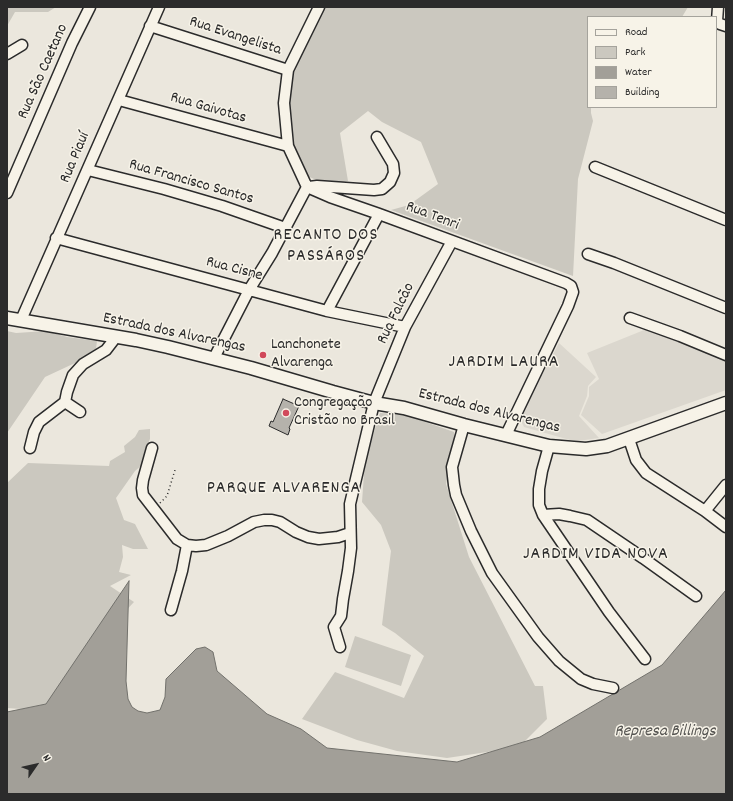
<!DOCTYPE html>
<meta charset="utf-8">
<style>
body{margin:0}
#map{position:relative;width:733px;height:801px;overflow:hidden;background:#ebe7dd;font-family:Dekko,sans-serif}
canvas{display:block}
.frame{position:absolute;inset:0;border:8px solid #2b2b2b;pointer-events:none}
.legend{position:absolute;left:587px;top:16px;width:130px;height:92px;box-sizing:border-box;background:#f7f3e8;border:1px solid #a5a39c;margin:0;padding:5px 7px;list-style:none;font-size:12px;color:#2b2b2b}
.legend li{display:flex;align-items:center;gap:8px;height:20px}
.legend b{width:20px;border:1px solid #a5a39c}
.north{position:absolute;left:16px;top:745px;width:40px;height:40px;-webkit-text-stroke:3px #f7f3e8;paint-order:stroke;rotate:56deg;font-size:11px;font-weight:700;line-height:16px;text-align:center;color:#2b2b2b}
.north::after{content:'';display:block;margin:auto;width:14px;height:18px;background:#2b2b2b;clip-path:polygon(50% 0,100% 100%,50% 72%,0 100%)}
</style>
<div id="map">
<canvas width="733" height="801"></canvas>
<div class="frame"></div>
<ul class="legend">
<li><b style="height:5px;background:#f7f3e8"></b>Road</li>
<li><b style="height:11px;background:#cbc8bf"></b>Park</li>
<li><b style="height:11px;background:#a29f98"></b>Water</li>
<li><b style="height:11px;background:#b5b2ab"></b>Building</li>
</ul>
<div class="north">N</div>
</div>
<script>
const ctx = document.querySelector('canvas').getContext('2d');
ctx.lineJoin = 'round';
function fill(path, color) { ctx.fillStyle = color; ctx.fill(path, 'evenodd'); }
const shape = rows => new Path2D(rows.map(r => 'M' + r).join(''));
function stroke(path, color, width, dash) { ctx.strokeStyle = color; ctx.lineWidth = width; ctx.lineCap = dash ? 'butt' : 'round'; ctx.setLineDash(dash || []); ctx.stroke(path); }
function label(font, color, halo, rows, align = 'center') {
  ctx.font = font + ' Dekko,sans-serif'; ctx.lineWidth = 3; ctx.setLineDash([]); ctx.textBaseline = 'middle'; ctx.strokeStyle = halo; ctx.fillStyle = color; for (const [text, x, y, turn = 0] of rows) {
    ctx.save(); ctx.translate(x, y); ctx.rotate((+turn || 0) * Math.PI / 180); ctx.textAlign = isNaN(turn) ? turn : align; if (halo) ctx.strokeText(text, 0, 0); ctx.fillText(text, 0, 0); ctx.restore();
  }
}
fill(shape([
 [659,324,726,350,726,390,602,434,581,415,589,396,589,387,599,379,587,353],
 [559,343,596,377,588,386,587,396,579,416,599,438,578,441,570,440,524,427,522,423,521,415]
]), '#dbd7ce');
fill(shape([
 [7,7,56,7,48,12,15,12,7,26],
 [322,7,688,7,682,17,588,17,588,107,591,107,591,113,593,121,578,179,573,276,391,210,409,205,438,184,421,142,382,122,368,111,340,133,348,181,327,185,303,174,291,145,287,96,290,70],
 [7,331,16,333,46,331,67,337,97,341,96,349,89,353,77,366,75,363,45,377,7,433],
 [380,413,396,414,411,417,454,432,455,439,448,459,450,465,446,484,469,557,535,686,543,686,547,719,524,742,494,751,447,758,397,751,357,740,302,719,335,672,404,698,424,656,395,633,382,625,391,551,381,525,362,502,365,460],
 [150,429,150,439,145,450,142,465,135,471,116,498,124,520,135,524,148,549,133,549,122,545,123,557,119,572,131,575,110,586,134,602,118,619,65,701,21,709,7,708,7,483,28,463,109,466,110,461,125,452,124,446,135,437,139,430],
 [355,636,411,655,401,686,345,667]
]), '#cbc8bf');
const water = shape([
 [129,581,126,681,128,699,132,707,138,711,147,713,160,710,165,697,166,679,196,649,205,647,213,652,217,671,267,714,301,729,327,748,457,762,540,737,662,665,726,590,726,794,7,794,7,712,46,704,129,581]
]);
fill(water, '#a29f98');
stroke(water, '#72716c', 1);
const building = shape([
 [283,399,299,406,289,428,290,429,288,435,269,426,271,421,273,422,283,399]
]);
fill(building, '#b5b2ab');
stroke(building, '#2b2b2b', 1);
const minor = shape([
 [319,7,288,70,284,103,288,146,307,187,330,197,379,214,566,283,571,286,573,292,568,306,506,435],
 [718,7,717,21,720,24,726,26],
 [150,26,288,70],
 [7,54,22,45],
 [119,100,288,146],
 [595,167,726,220],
 [88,170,164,189,222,206,285,228],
 [309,187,317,186,374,190,382,189,390,182,394,173,393,164,377,137],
 [7,193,72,43,90,7],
 [56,238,327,311,405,327],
 [588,254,614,263,726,308],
 [327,311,379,214],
 [630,318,680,336,726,355],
 [21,320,159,7],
 [214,358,249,290,272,253,307,187],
 [80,412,65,402,67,392,73,375,83,364,106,350,116,337],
 [464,425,452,467,454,485,456,495,471,531,492,573,538,637,559,661,581,679,593,684,613,688],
 [629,439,636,460,646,473,705,511,726,527],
 [549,446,542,471,539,489,539,505,543,515,609,612,645,659],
 [30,448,34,432,39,422,65,402],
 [152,448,143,480,142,488,143,495,177,539,187,545,196,546,206,545,228,536,254,522,264,520,272,520,280,522,296,532,308,537,319,539,338,537,350,533],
 [705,511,726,485],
 [543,515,559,514,570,516,587,520,643,558,696,596],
 [171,610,182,571,187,545],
 [340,647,334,627,341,616,343,599,348,571,351,548,350,504,374,403,405,327,452,241]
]);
const major = shape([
 [7,318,136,340,168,347,251,368,333,392,374,403,404,408,464,425,549,446,586,449,607,446,726,403]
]);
stroke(minor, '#2b2b2b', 13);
stroke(major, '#2b2b2b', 15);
stroke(shape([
 [160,503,167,496,175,470]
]), '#2b2b2b', 1.5, [1, 3]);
stroke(minor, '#f7f3e8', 10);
stroke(major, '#f7f3e8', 12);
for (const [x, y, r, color] of [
 [263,355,4,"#d1495b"],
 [286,413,4,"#d1495b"]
]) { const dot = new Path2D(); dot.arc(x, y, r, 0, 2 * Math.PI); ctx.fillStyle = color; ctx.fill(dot); stroke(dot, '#f7f3e8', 1.5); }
label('16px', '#2b2b2b', '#f7f3e8', [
 ["Rua Evangelista",235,37,18],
 ["Rua São Caetano",44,72,-66],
 ["Rua Gaivotas",208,109,16],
 ["Rua Piauí",76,158,-67],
 ["Rua Francisco Santos",191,183,16],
 ["Rua Tenri",432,217,21],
 ["Rua Cisne",234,270,15],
 ["Rua Falcão",397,314,-64],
 ["Estrada dos Alvarengas",174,334,12],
 ["Estrada dos Alvarengas",489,412,14]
]);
label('16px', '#2b2b2b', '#f7f3e8', [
 ["Lanchonete",271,346],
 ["Alvarenga",271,364],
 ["Congregação",294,404],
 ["Cristão no Brasil",294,422]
], 'left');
label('italic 17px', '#555451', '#f7f3e8', [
 ["Represa Billings",665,733]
]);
ctx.letterSpacing = '1px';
label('18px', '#2b2b2b', '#f7f3e8', [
 ["RECANTO DOS",326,237],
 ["PASSÁROS",326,258],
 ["JARDIM LAURA",504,364],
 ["PARQUE ALVARENGA",284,490],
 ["JARDIM VIDA NOVA",596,556]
]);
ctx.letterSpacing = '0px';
</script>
